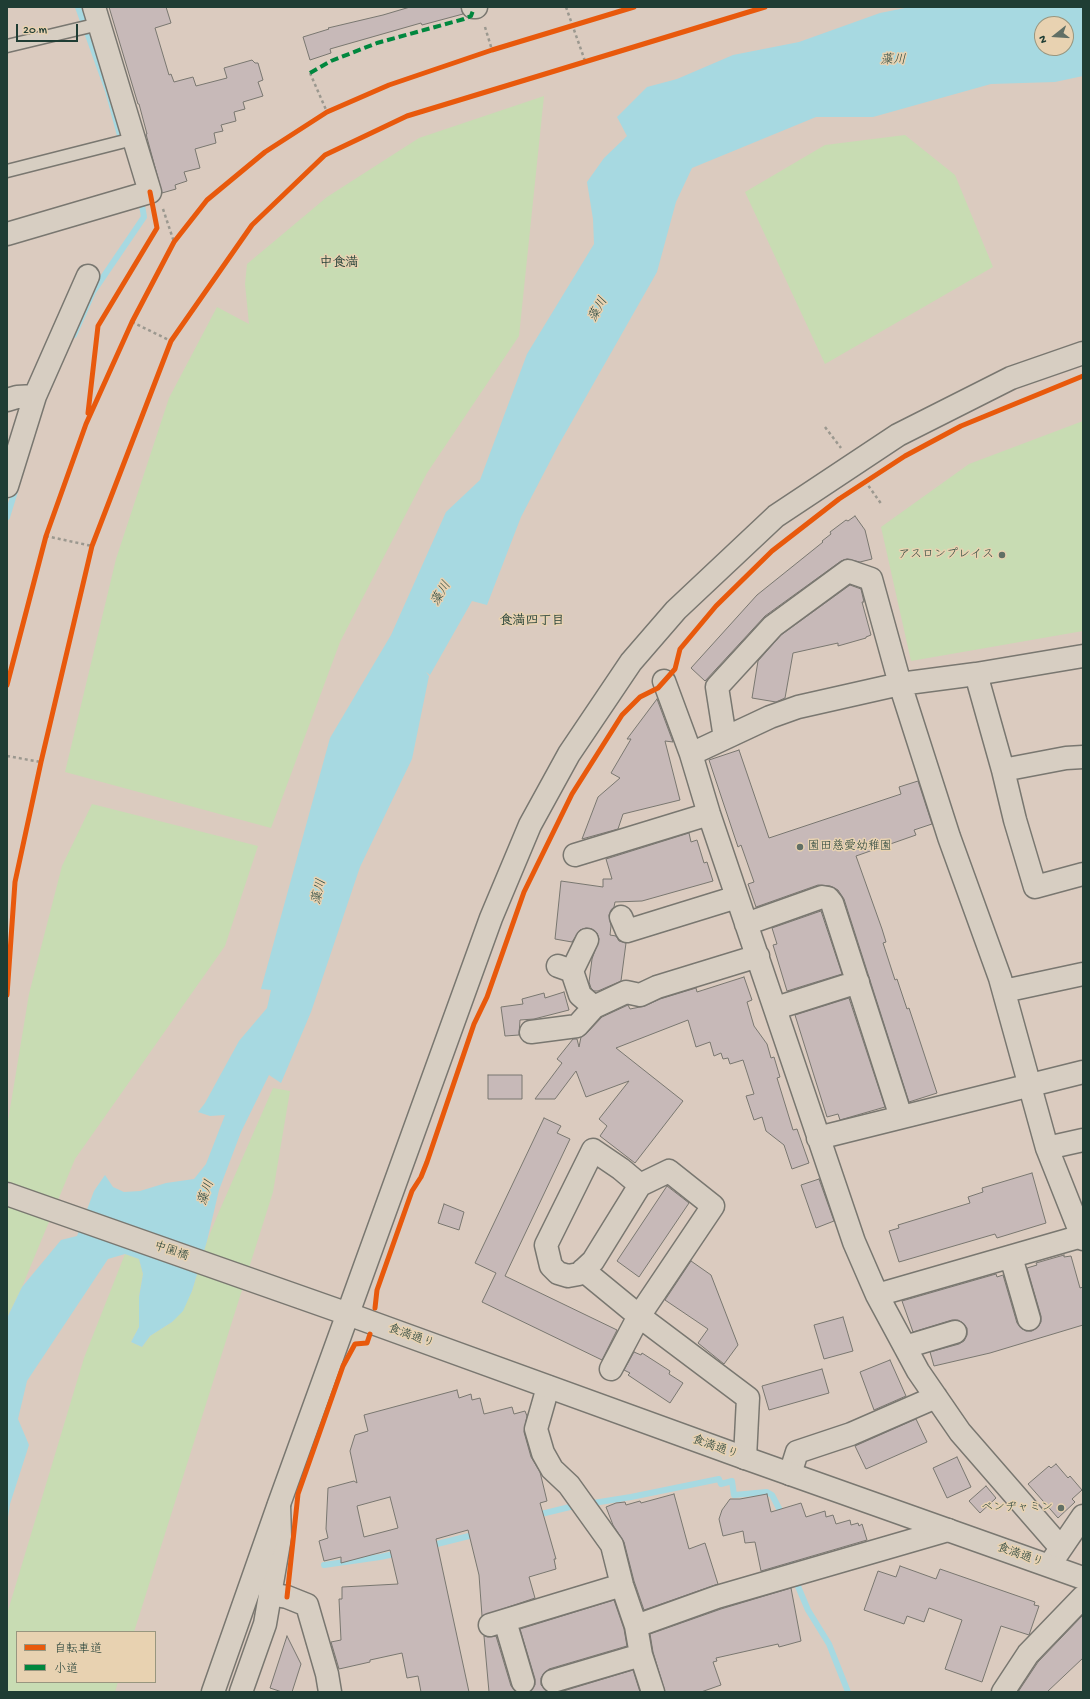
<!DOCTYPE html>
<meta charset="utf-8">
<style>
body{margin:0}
#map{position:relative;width:1090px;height:1699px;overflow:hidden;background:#dbcbbf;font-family:"Gochi Hand","Klee One",sans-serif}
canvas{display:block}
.frame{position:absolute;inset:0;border:8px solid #1f3d34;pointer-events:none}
.legend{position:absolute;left:16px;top:1631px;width:140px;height:52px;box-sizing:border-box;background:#e8d2b1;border:1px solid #98967f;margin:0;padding:5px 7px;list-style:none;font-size:12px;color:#1f3d34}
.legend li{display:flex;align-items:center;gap:8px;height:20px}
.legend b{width:20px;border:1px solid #98967f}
.north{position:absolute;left:1034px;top:16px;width:40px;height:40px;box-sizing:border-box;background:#e8d2b1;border:1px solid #98967f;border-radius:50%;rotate:253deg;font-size:11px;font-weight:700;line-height:16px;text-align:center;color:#1f3d34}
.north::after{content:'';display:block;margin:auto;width:14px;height:18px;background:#616f65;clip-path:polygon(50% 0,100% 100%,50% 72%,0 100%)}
.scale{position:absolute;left:16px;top:24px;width:62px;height:18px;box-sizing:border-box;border:2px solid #1f3d34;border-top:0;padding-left:5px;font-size:12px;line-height:14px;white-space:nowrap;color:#1f3d34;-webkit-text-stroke:3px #e8d2b1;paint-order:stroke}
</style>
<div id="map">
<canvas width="1090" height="1699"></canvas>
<div class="frame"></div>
<ul class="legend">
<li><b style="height:5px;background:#e8590c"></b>自転車道</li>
<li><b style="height:5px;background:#00873e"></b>小道</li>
</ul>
<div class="north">N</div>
<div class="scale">20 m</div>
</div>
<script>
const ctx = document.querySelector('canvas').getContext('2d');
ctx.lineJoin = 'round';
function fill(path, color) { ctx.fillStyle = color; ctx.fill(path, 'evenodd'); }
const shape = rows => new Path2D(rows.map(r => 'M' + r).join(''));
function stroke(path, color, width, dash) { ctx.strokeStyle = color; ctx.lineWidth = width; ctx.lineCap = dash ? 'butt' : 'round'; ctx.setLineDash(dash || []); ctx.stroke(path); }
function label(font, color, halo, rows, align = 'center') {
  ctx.font = font + ' "Gochi Hand","Klee One",sans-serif'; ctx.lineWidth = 3; ctx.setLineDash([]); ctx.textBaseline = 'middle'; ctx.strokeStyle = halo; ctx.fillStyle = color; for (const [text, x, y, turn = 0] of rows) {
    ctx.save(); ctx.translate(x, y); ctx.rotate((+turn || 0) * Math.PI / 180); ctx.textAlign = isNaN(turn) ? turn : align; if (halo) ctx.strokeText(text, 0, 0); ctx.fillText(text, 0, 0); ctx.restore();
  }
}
fill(shape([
 [544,96,519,336,427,473,340,642,271,828,65,772,116,559,169,398,217,307,249,324,245,284,247,264,327,197,419,138],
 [905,135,955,175,993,267,825,364,745,192,825,145],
 [1083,421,1083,631,911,661,881,527,969,464],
 [92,804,258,846,225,946,75,1159,22,1287,7,1318,7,1127,29,994,62,866],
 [273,1088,290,1091,273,1192,134,1632,17,1632,17,1682,118,1682,115,1692,7,1692,7,1614,84,1358,125,1254,139,1259,143,1274,139,1297,139,1327,131,1342,142,1347,150,1336,172,1322,192,1291,207,1241,218,1214]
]), '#c8dcb3');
fill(shape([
 [910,7,1083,7,1083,76,1055,82,991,84,873,117,816,117,692,168,676,202,657,272,558,446,521,517,487,605,472,601,430,675,426,672,429,676,412,759,360,867,311,1012,281,1083,269,1075,241,1132,219,1190,207,1241,192,1291,183,1311,172,1322,150,1336,142,1347,131,1342,139,1327,139,1297,143,1274,139,1259,125,1254,108,1259,27,1381,18,1419,29,1445,10,1504,7,1524,7,1318,22,1287,61,1240,77,1236,94,1191,105,1175,113,1187,124,1192,140,1191,166,1183,194,1179,206,1164,225,1115,210,1116,198,1112,205,1103,239,1041,267,1008,271,990,261,989,330,738,391,635,446,512,480,480,527,354,594,244,593,219,587,182,604,158,627,136,617,117,647,87,677,79,733,55,799,42,880,13],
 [1042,24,1066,24,1066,48,1042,48]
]), '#a7d9e1');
stroke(shape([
 [78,7,108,91,122,143],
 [74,335,93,292,144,217,141,199],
 [7,517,16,488],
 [587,1504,631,1497,719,1479,721,1484,732,1481,734,1495,767,1492,772,1495,783,1516],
 [537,1515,578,1505],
 [429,1546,477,1534],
 [791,1554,792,1567,797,1584,808,1610,829,1644,848,1692],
 [324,1565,380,1557,399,1553]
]), '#a7d9e1', 6);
const building = shape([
 [109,7,166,7,171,23,155,28,169,75,171,74,174,82,193,77,196,86,227,78,224,68,252,60,255,63,258,63,263,80,258,82,263,96,243,102,245,109,234,112,236,121,221,125,223,131,214,133,216,143,195,149,200,168,184,172,187,181,175,185,176,189,162,193,146,134,147,134,139,104,138,104,109,7],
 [410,7,461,7,463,14,422,25,421,23,330,49,331,53,310,60,303,37,329,29,328,28,383,15,410,7],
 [855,516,865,530,872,559,860,562,847,559,841,561,765,616,705,681,691,668,757,595,823,542,822,541,831,534,830,532,846,520,848,521,855,516],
 [850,585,861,589,864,602,862,602,871,635,866,637,866,638,838,646,838,643,793,653,785,698,776,702,752,698,758,661,781,635,850,585],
 [657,699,673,742,665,741,680,800,623,814,618,829,582,839,598,797,620,778,611,773,631,739,627,739,657,699],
 [739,750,769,838,901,794,899,787,918,781,932,824,914,830,916,835,856,856,882,929,886,942,883,943,895,980,897,979,907,1009,909,1008,937,1093,909,1102,844,899,838,890,830,886,818,885,756,907,748,884,754,882,741,845,738,847,709,760,739,750],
 [689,833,691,842,697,840,704,863,707,862,713,881,642,901,615,902,614,907,609,915,611,926,610,935,616,936,619,941,626,943,621,981,598,991,594,991,591,988,589,982,592,959,599,939,597,933,592,929,586,928,580,930,572,942,555,939,561,881,603,887,603,879,612,879,606,859,689,833],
 [821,911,842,974,787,991,773,945,777,944,772,928,821,911],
 [744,977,752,1000,747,1002,754,1026,767,1044,771,1058,774,1057,780,1077,777,1078,793,1130,797,1129,809,1163,792,1169,784,1145,766,1131,762,1117,754,1120,746,1096,754,1094,743,1060,730,1064,728,1058,723,1059,721,1053,714,1056,710,1042,696,1047,688,1020,616,1048,683,1101,635,1163,600,1136,607,1126,599,1119,629,1081,586,1097,576,1071,555,1099,535,1099,562,1063,557,1059,573,1039,577,1039,579,1047,581,1037,586,1034,602,1017,628,1005,630,1009,645,1006,660,999,696,988,697,992,744,977],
 [564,992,569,1010,534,1019,520,1020,519,1035,505,1036,501,1007,523,1004,522,999,544,993,545,998,564,992],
 [849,998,885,1107,840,1120,838,1114,827,1117,795,1015,849,998],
 [488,1075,522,1075,522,1099,488,1099,488,1075],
 [544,1118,561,1126,557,1133,570,1139,505,1276,617,1330,602,1360,482,1302,496,1273,475,1263,544,1118],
 [1032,1173,1046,1223,997,1238,995,1234,899,1262,889,1231,899,1228,898,1225,970,1203,968,1197,983,1192,982,1188,1032,1173],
 [819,1179,834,1221,816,1228,801,1185,819,1179],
 [667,1186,689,1203,639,1277,617,1261,667,1186],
 [444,1204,464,1212,459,1230,438,1223,444,1204],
 [1064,1255,1064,1257,1071,1256,1080,1288,1083,1287,1083,1325,990,1353,934,1366,930,1352,959,1344,964,1341,967,1335,967,1328,963,1323,958,1320,952,1320,913,1332,902,1301,996,1274,997,1277,1003,1275,1017,1323,1021,1328,1026,1331,1032,1331,1038,1327,1041,1322,1041,1316,1027,1268,1037,1265,1036,1263,1064,1255],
 [691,1261,711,1275,738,1345,724,1364,698,1343,708,1329,665,1300,691,1261],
 [843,1317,853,1351,824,1359,814,1325,843,1317],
 [634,1352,641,1355,642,1353,670,1371,669,1374,683,1383,670,1403,628,1375,630,1373,624,1370,634,1352],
 [890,1360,906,1396,874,1410,860,1372,890,1360],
 [822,1369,829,1393,769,1410,762,1386,822,1369],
 [457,1390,459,1398,471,1394,472,1400,480,1398,484,1414,512,1407,514,1414,525,1411,527,1416,524,1432,531,1457,540,1472,547,1501,540,1503,556,1559,554,1559,556,1569,529,1577,535,1598,482,1616,479,1575,468,1530,436,1539,469,1692,421,1692,418,1676,407,1678,402,1653,370,1660,370,1662,339,1669,331,1642,341,1640,339,1599,342,1599,342,1587,398,1584,390,1550,341,1563,341,1557,324,1561,319,1541,328,1538,326,1529,328,1488,354,1481,357,1483,350,1451,355,1435,368,1431,364,1415,457,1390],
 [390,1497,398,1528,364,1537,357,1506,390,1497],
 [916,1419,927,1442,866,1469,855,1446,916,1419],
 [957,1457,971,1487,947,1498,933,1468,957,1457],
 [1056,1464,1068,1478,1070,1476,1082,1490,1072,1499,1075,1502,1058,1518,1028,1484,1049,1466,1051,1468,1056,1464],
 [986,1486,996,1498,980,1513,969,1501,986,1486],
 [674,1494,689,1549,705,1543,718,1584,644,1610,634,1581,624,1542,613,1525,606,1507,616,1503,625,1502,626,1505,640,1501,641,1503,674,1494],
 [767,1494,771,1512,801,1503,806,1517,825,1511,826,1517,833,1515,836,1524,850,1520,851,1525,858,1523,859,1526,862,1524,867,1540,761,1571,755,1542,745,1543,743,1531,723,1536,719,1519,722,1510,730,1499,740,1499,767,1494],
 [900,1566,936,1579,940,1569,1035,1602,1034,1605,1039,1606,1029,1635,1001,1626,982,1682,945,1669,962,1620,929,1608,924,1622,907,1616,904,1624,864,1610,878,1571,896,1577,900,1566],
 [791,1588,801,1641,779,1647,778,1644,716,1658,717,1661,713,1662,721,1685,701,1692,665,1692,653,1652,650,1634,721,1609,791,1588],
 [614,1600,624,1629,627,1646,549,1669,544,1673,541,1678,541,1685,548,1692,530,1692,535,1685,535,1679,520,1629,614,1600],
 [1083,1615,1083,1658,1047,1692,1018,1692,1038,1662,1083,1615],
 [287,1636,301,1664,292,1692,282,1692,270,1688,287,1636],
 [484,1636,488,1637,496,1636,511,1686,516,1692,489,1692,484,1636],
 [633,1670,640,1692,560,1692,633,1670]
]);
fill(building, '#c7b9b8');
stroke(building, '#797770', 1);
const service = shape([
 [7,46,99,24],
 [7,171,133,139]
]);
const minor = shape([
 [473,7,476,7],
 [7,234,150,192,94,7],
 [7,400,17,397,35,396],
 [7,486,35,396,88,276],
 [976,674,1003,770,1066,758,1083,757],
 [664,681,691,754,709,814,854,1242,877,1295,918,1371,960,1432,1061,1548],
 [725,738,717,687,773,626,848,571,871,579,900,684,949,837,1000,978,1047,1148,1083,1239],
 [691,754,770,717,798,707,900,684,976,674,1083,656],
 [1003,770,1015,820,1035,887,1083,874],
 [575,855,709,814],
 [621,917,627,931,737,897],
 [746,924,822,897,828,898,832,903,901,1117],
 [558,966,572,971,580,995,594,1007],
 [572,971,587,940],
 [1004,991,1083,974],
 [776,1008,858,982],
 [531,1032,577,1026,594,1007,626,992,640,995,657,987,758,956],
 [818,1138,1083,1072],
 [1047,1148,1083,1140],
 [1011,1257,1029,1319],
 [583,1270,639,1316,748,1398,745,1458],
 [877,1295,1082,1236],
 [905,1347,955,1332],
 [611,1369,639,1316,713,1206,669,1171,640,1185,593,1261,579,1274,568,1276,558,1273,551,1266,546,1245,593,1150,621,1169,640,1185],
 [548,1387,536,1429,543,1453,552,1469,569,1485,612,1545,622,1585,636,1626,641,1655,653,1692],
 [790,1474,797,1452,851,1434,936,1397],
 [1053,1560,1083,1516],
 [270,1594,287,1597,307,1605,327,1674,330,1692],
 [505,1621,523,1682],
 [490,1625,622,1585],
 [636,1626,717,1597,948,1530],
 [553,1681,641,1655],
 [241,1692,265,1624,280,1537,279,1505],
 [1003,1692,1028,1654,1083,1597]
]);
const tertiary = shape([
 [7,1194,348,1314,745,1458,1083,1578],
 [213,1692,279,1504,491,918,530,825,569,754,631,662,676,610,776,516,898,435,1011,378,1083,353]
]);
stroke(service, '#797770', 15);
stroke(minor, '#797770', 25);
stroke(tertiary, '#797770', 25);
stroke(shape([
 [566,7,585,61],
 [485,27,492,50],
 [310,73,327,112],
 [163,209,174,242],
 [132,322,171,341],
 [825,427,841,448],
 [865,481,882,505],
 [46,536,92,546],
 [7,756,41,762]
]), '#9b988f', 2.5, [3, 3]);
stroke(service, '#d7cec2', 12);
stroke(minor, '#d7cec2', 22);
stroke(tertiary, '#d7cec2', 22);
stroke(shape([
 [310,73,331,61,377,43,464,19,471,16,474,8]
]), '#00873e', 4, [8, 4]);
stroke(shape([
 [88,413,98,326,157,228,150,192],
 [7,685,46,536,86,424,132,322,174,242,207,200,265,152,327,112,389,85,492,50,634,7],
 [7,995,15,882,41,762,92,546,171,341,252,225,325,155,407,116,765,7],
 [375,1308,377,1290,412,1191,421,1177,427,1162,474,1024,487,997,524,892,572,794,622,715,640,697,658,688,675,669,680,649,716,606,772,551,839,499,905,456,961,426,1083,376],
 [287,1597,298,1494,343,1366,355,1344,367,1343,370,1334]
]), '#e8590c', 5);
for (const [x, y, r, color] of [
 [1002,555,4,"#616f65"],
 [800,847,4,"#616f65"],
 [1061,1508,4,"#616f65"]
]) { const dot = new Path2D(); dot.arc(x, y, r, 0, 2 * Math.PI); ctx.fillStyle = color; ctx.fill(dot); stroke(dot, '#e8d2b1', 1.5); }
label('12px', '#1f3d34', '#e8d2b1', [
 ["アスロンプレイス",994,555],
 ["園田慈愛幼稚園",808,847,"left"],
 ["ベンヂャミン",1053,1508]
], 'right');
label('12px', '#1f3d34', '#e8d2b1', [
 ["中園橋",171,1252,19],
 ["食満通り",411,1337,20],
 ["食満通り",715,1448,20],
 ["食満通り",1020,1556,20]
]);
label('italic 13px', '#25453d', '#e8d2b1', [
 ["藻川",893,61],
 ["藻川",599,310,-61],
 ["藻川",442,594,-59],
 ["藻川",320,892,-77],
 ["藻川",207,1193,-71]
]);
label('bold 13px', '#1f3d34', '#e8d2b1', [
 ["中食満",339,264],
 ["食満四丁目",532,622]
]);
</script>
